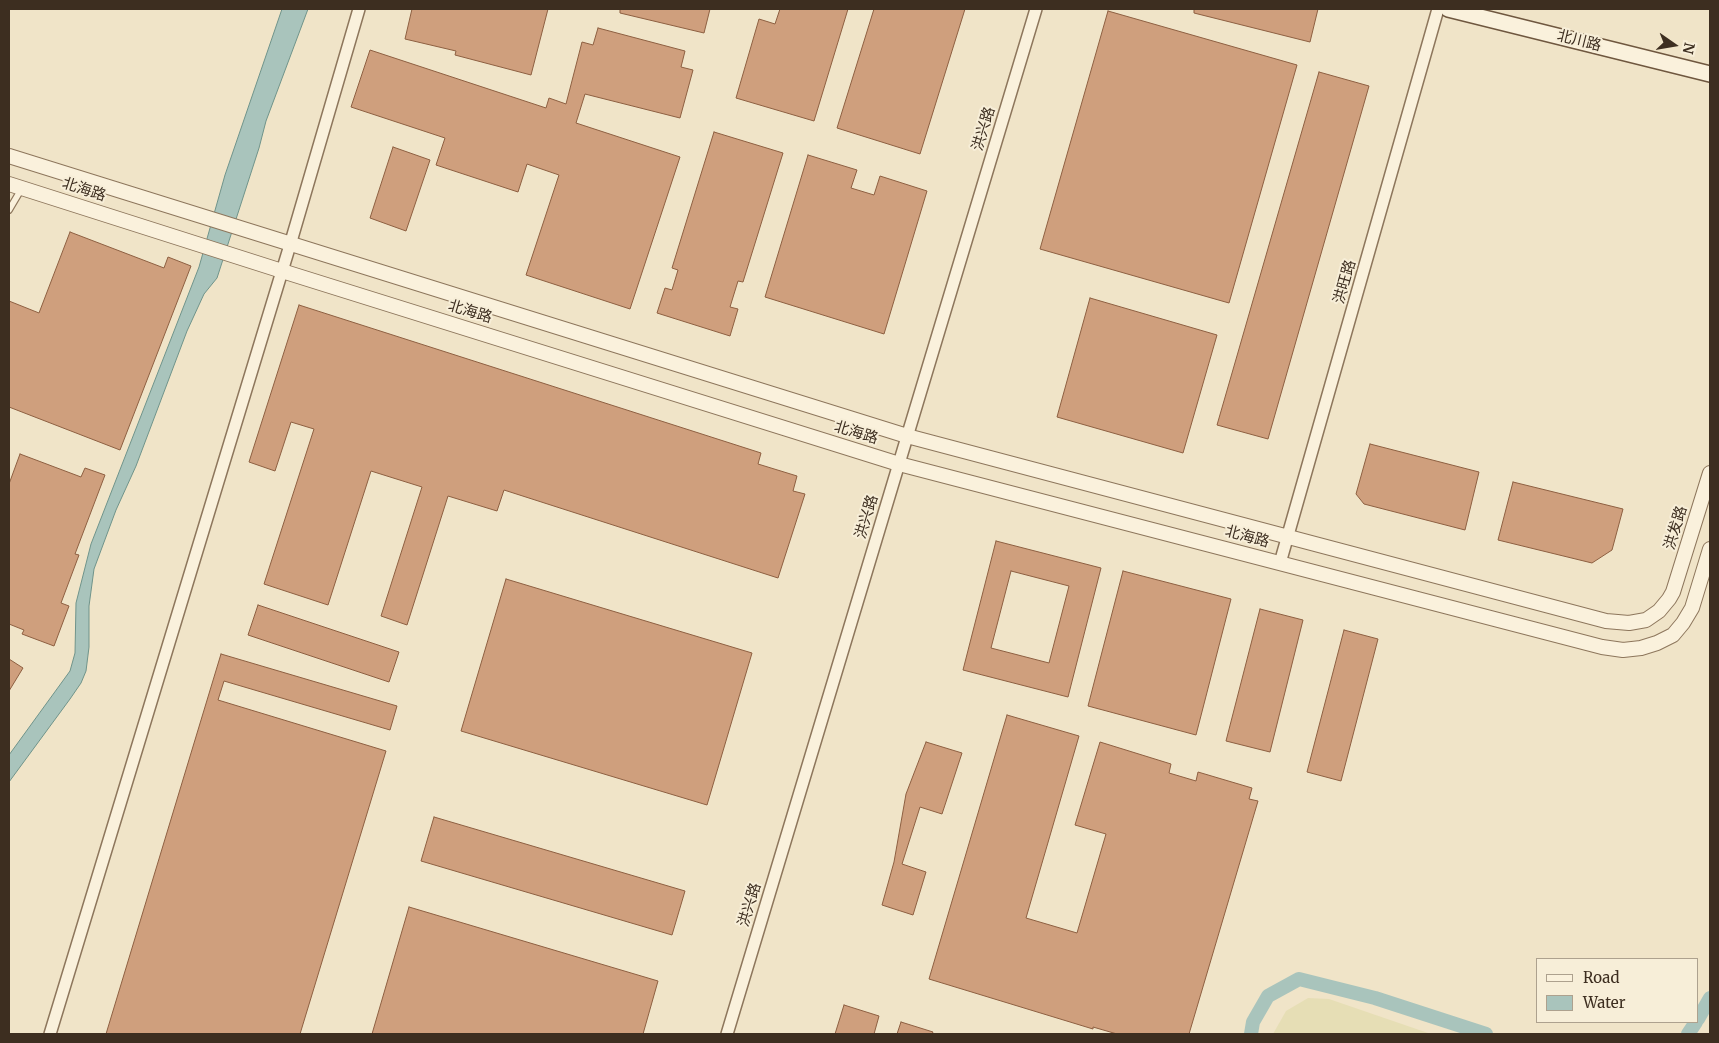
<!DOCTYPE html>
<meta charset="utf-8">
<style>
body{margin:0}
#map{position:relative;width:1719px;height:1043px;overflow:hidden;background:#f0e4c8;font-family:Merriweather,serif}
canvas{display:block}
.frame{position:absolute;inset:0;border:10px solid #3d2e20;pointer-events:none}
.legend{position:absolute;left:1536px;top:958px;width:162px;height:65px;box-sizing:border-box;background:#f7eed8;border:1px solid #ada18e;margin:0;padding:6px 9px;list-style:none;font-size:15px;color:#3d2e20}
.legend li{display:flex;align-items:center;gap:10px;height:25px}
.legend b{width:25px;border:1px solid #ada18e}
.north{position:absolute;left:1649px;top:20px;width:50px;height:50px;-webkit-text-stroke:4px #f7eed8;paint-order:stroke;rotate:103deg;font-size:14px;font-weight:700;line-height:20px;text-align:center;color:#3d2e20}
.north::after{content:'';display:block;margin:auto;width:18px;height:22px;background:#3d2e20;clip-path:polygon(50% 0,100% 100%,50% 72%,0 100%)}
</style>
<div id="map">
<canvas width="1719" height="1043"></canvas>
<div class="frame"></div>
<ul class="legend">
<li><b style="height:6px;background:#faf1dc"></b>Road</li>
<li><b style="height:14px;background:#a9c4bc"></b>Water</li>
</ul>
<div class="north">N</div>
</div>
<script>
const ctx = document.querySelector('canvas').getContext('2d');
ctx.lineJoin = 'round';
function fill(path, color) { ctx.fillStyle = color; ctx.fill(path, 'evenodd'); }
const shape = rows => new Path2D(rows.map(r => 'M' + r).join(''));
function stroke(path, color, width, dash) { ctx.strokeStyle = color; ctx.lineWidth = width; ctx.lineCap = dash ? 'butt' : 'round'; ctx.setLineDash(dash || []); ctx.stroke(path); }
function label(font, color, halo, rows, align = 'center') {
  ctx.font = font + ' Merriweather,"Noto Sans SC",serif'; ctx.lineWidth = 4; ctx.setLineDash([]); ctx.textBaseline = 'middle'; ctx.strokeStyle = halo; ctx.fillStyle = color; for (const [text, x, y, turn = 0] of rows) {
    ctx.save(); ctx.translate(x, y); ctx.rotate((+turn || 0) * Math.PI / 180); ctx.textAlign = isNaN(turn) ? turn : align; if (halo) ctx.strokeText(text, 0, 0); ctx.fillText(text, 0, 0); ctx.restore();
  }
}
fill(shape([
 [1308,998,1329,999,1431,1034,1273,1034,1286,1011]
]), '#e6deb5');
const water = shape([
 [282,9,308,9,266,121,259,148,217,278,204,294,187,331,136,466,116,510,94,569,89,606,89,647,86,671,81,683,70,699,9,782,9,755,70,671,75,653,76,603,91,544,199,267,225,175,282,9]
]);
fill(water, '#a9c4bc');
stroke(water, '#6f938a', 1);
stroke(shape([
 [1698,1019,1710,998],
 [1251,1034,1253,1022,1268,996,1299,979,1375,998,1486,1034],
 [1688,1034,1696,1022]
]), '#a9c4bc', 14);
const building = shape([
 [412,9,548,9,531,75,455,55,456,51,405,39,412,9],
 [620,9,710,9,704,33,620,13,620,9],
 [780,9,848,9,814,121,736,98,759,19,775,24,780,9],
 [874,9,965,9,920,154,837,128,874,9],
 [1194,9,1318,9,1310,42,1194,13,1194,9],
 [1108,11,1297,65,1229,303,1040,249,1108,11],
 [598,28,685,51,681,67,693,70,680,118,585,94,576,123,680,157,630,309,526,275,559,175,527,164,518,192,436,165,445,138,351,107,370,50,546,108,549,98,566,104,582,42,593,45,598,28],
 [1319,72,1369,86,1268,439,1217,425,1319,72],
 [714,132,783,153,743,282,738,281,730,307,738,309,730,336,657,313,665,288,672,290,678,270,672,268,714,132],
 [393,147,430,160,406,231,370,218,393,147],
 [808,155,857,170,851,188,874,195,880,176,927,191,884,334,765,297,808,155],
 [70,232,164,268,168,257,191,266,120,450,9,407,9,301,39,313,70,232],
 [1090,298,1217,335,1183,453,1057,417,1090,298],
 [299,305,761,453,758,464,797,476,793,491,805,494,778,578,504,490,497,511,448,496,407,625,381,616,422,487,371,471,328,605,264,584,314,429,291,422,275,471,249,462,299,305],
 [1370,444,1479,472,1465,530,1364,504,1356,494,1370,444],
 [20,454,81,477,85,468,105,475,75,554,79,555,61,603,69,606,54,646,22,634,24,630,9,624,9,484,20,454],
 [1513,482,1623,509,1612,550,1592,563,1498,540,1513,482],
 [996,541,1101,568,1068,697,963,670,996,541],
 [1011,571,1069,586,1049,663,991,648,1011,571],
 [1123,571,1231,599,1196,735,1088,706,1123,571],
 [506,579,752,653,707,805,461,731,506,579],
 [258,605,399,652,389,682,248,635,258,605],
 [1260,609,1303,620,1270,752,1226,741,1260,609],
 [1344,630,1378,639,1341,781,1307,772,1344,630],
 [221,654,397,706,390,730,224,681,218,700,386,751,300,1034,106,1034,221,654],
 [9,659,23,668,9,691,9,659],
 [1007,715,1079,736,1026,918,1077,933,1106,834,1075,825,1100,742,1171,764,1169,773,1196,781,1198,772,1252,788,1249,799,1258,801,1189,1034,1117,1034,1093,1027,1093,1029,929,979,1007,715],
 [926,742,962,753,942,814,920,807,902,864,926,872,913,915,882,905,894,862,906,794,926,742],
 [434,817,685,891,672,935,421,861,434,817],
 [409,907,658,981,643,1034,372,1034,409,907],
 [844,1005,879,1016,874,1034,835,1034,844,1005],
 [901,1022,933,1032,932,1034,897,1034,901,1022]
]);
fill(building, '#cf9f7d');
stroke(building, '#8d5f41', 1);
const service = shape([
 [9,210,22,188]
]);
const minor = shape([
 [1280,563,1438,9],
 [50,1034,290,245,359,9],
 [727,1034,1036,9]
]);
const tertiary = shape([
 [9,156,907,436,1606,621,1629,623,1646,620,1659,611,1669,599,1673,592,1710,473],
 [9,184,282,271,899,464,1602,647,1623,650,1641,648,1657,643,1673,635,1683,623,1692,608,1710,549]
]);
const secondary = shape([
 [1448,9,1710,74]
]);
stroke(service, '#8d765c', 8);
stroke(minor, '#8d765c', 14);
stroke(tertiary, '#8d765c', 16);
stroke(secondary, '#6f573f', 18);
stroke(service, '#faf1dc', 5.5);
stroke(minor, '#faf1dc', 11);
stroke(tertiary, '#faf1dc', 14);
stroke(secondary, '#faf1dc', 15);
label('15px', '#3d2e20', '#f7eed8', [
 ["北川路",1579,41,14],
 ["洪兴路",984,129,-73],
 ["北海路",84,190,18],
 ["洪旺路",1345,282,-74],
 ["北海路",470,312,17],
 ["北海路",856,433,17],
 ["洪兴路",867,517,-73],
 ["洪发路",1676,528,-73],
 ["北海路",1247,537,15],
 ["洪兴路",750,905,-73]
]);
</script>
